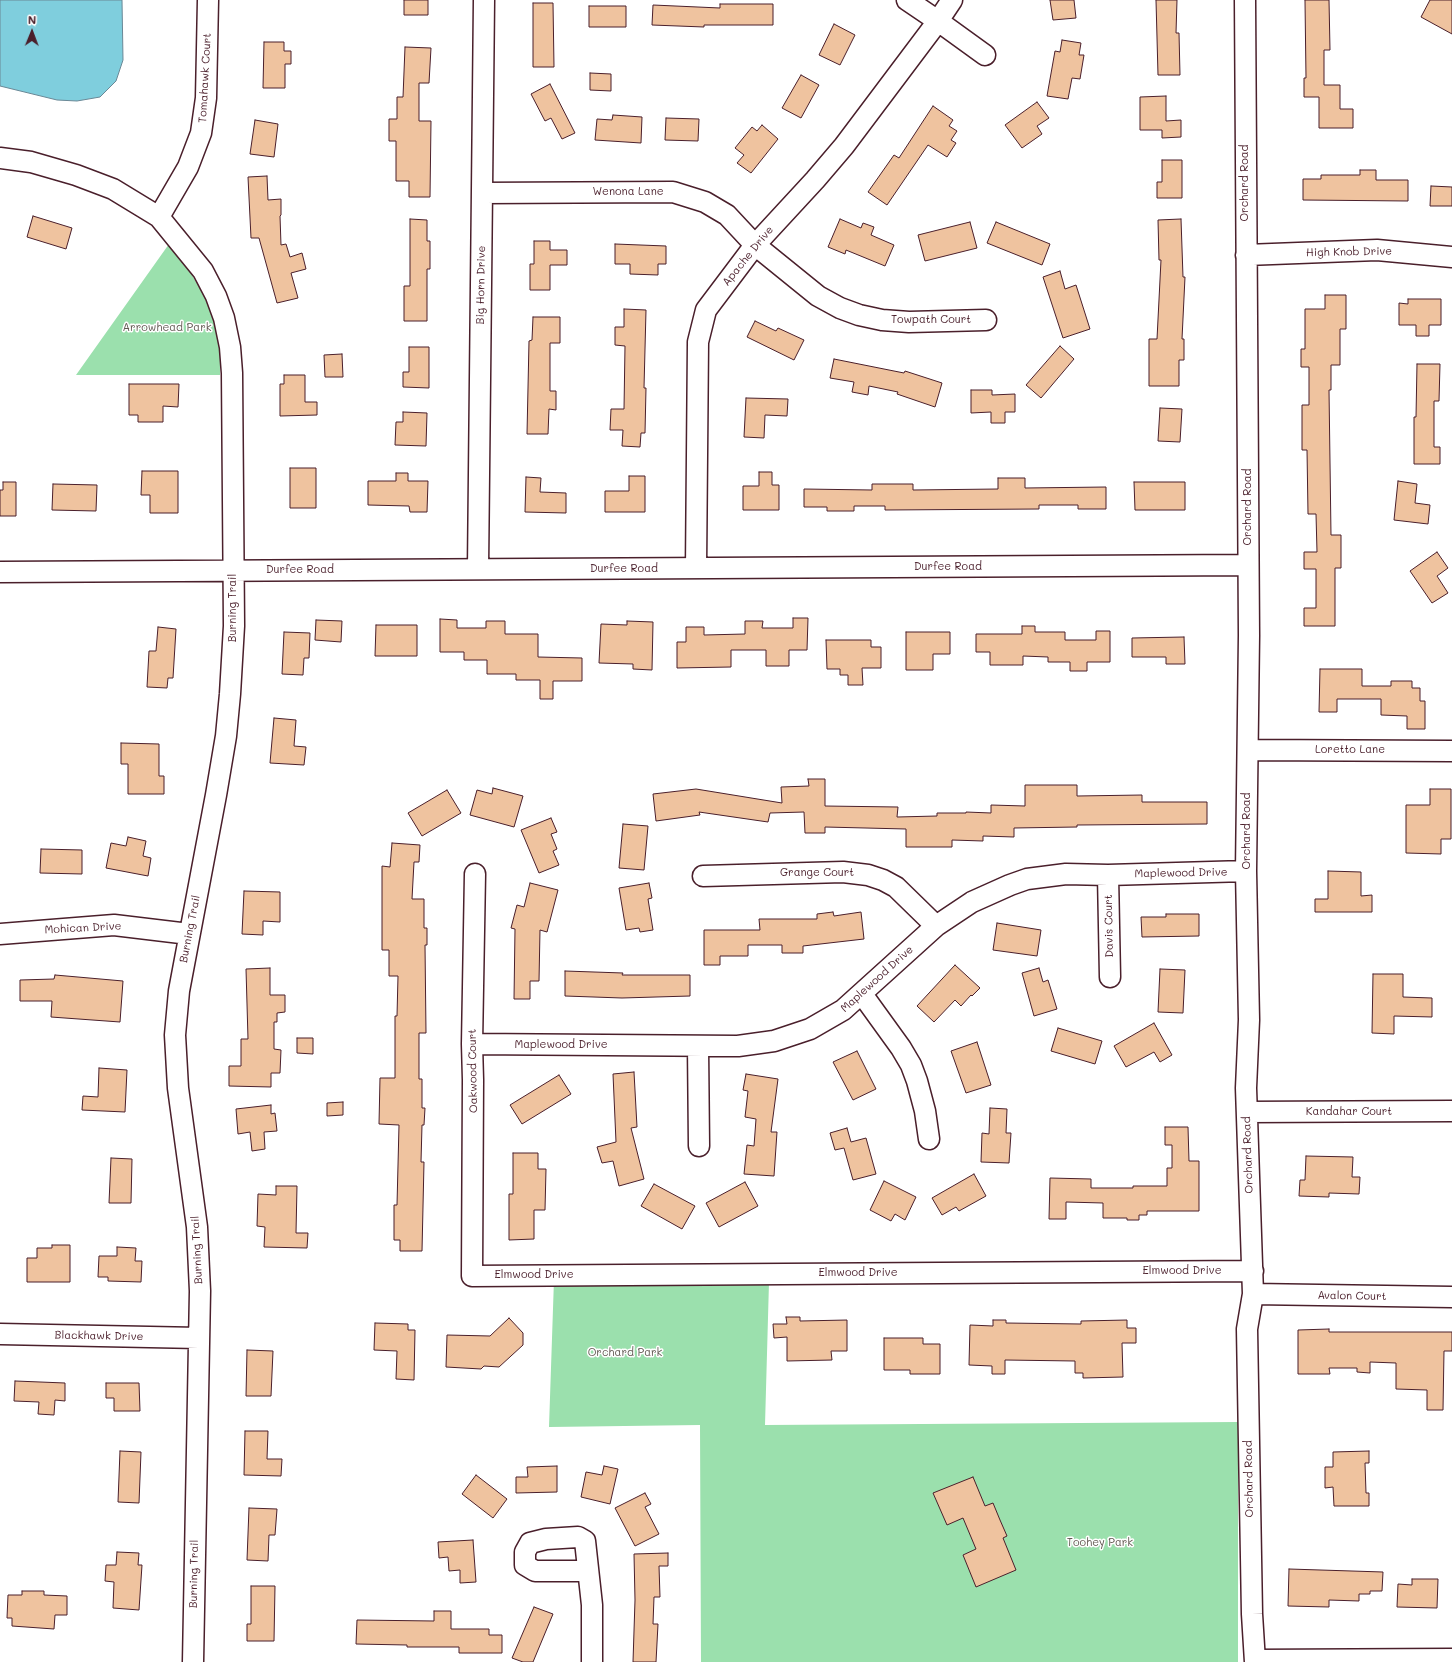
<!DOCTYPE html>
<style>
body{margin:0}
#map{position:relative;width:1452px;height:1662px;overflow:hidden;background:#fff;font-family:Mali,sans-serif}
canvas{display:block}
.north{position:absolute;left:12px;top:12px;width:40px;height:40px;-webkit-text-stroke:3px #fff;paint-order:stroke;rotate:1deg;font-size:11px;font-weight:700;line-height:16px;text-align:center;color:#4a1f2b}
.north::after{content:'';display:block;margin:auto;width:14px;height:18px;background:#4a1f2b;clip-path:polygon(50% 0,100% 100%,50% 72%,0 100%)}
</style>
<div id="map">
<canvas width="1452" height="1662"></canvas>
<div class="north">N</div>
</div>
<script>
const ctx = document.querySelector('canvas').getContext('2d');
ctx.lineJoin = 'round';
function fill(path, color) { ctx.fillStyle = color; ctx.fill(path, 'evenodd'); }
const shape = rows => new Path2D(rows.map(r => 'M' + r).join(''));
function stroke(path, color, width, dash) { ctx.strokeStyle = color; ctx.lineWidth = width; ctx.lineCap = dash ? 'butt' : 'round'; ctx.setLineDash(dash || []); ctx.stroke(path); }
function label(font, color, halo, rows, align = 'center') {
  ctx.font = font + ' Mali,sans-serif'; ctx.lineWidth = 3; ctx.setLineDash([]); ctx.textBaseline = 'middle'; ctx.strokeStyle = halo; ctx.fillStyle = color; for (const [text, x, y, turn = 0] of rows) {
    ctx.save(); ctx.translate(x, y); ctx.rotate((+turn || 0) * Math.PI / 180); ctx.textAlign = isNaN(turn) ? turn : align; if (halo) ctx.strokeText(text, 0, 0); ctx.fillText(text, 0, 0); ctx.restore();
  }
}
fill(shape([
 [169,244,186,265,205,297,220,334,220,375,76,375],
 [554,1279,769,1282,765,1425,1238,1422,1238,1662,701,1662,700,1425,549,1427]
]), '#9be0ad');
const water = shape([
 [0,0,122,0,123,60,116,81,100,97,77,101,57,100,0,86,0,0]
]);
fill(water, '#7fcedd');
stroke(water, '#6a8896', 1);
const building = shape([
 [404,0,428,0,428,15,404,15,404,0],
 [1050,0,1074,0,1076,18,1053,20,1050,0],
 [1156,0,1177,0,1176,33,1179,33,1180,75,1158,75,1156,0],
 [1305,0,1329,0,1330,50,1324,50,1324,85,1340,85,1340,109,1353,109,1353,128,1319,128,1319,97,1304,97,1304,78,1306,78,1305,0],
 [1430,0,1452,0,1452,34,1421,17,1430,0],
 [533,3,553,3,554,67,533,67,533,3],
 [720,4,773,4,773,25,704,25,704,27,652,25,653,5,720,8,720,4],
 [589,6,626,6,626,27,589,27,589,6],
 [834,24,855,35,840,65,819,55,834,24],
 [1062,40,1081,43,1079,55,1084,55,1080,79,1072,78,1068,99,1047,96,1055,51,1060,52,1062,40],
 [264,42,284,42,284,51,291,51,291,64,285,64,285,88,263,88,264,42],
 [405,47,431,48,429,83,419,83,419,121,431,121,430,197,409,197,409,181,396,181,396,141,389,141,389,119,397,119,397,97,403,97,405,47],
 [590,73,611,74,611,91,590,90,590,73],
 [801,75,819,85,801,118,782,108,801,75],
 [550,84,575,133,562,139,551,118,545,121,531,94,550,84],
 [1166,96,1166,121,1181,120,1181,137,1162,138,1162,130,1140,130,1140,97,1166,96],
 [1037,102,1049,118,1037,126,1042,134,1022,148,1005,125,1037,102],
 [933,106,953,120,949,126,957,131,951,140,956,143,947,157,928,145,887,205,868,192,894,155,899,158,933,106],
 [613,115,642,117,641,143,595,140,597,119,612,120,613,115],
 [666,118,699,119,698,141,665,140,666,118],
 [255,120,278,124,274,157,250,154,255,120],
 [762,125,778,139,751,173,737,163,744,155,735,148,752,127,757,131,762,125],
 [1162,160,1182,160,1182,198,1157,198,1157,182,1162,182,1162,160],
 [1360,170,1376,170,1376,180,1408,180,1408,201,1303,200,1303,179,1321,179,1321,175,1360,175,1360,170],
 [267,176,268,200,281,199,281,215,280,216,281,245,286,244,290,257,302,253,306,269,291,273,298,298,277,303,259,238,251,238,248,177,267,176],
 [1431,186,1452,187,1452,206,1430,206,1431,186],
 [33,216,72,228,66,249,27,237,33,216],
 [410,219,427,220,427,241,430,241,430,269,427,269,427,321,404,321,404,286,410,286,410,219],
 [840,219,861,228,863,223,874,227,871,235,894,245,885,266,846,250,845,254,828,247,840,219],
 [1181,219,1183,277,1185,277,1182,339,1184,339,1184,360,1179,360,1179,386,1149,386,1149,339,1157,339,1161,260,1159,260,1158,220,1181,219],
 [970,222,977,248,925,261,918,235,970,222],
 [996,222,1050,244,1042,265,987,243,996,222],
 [534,241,550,241,550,250,567,250,567,265,550,265,550,290,530,290,530,264,534,264,534,241],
 [615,244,666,246,666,264,658,264,658,275,630,274,630,264,615,264,615,244],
 [1060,271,1065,289,1076,285,1090,329,1063,338,1043,277,1060,271],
 [1325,295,1346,295,1346,329,1340,329,1340,365,1331,365,1331,390,1329,390,1331,535,1341,535,1341,568,1335,568,1335,626,1304,626,1304,608,1316,608,1316,569,1304,569,1304,552,1317,552,1316,514,1308,514,1307,450,1302,450,1302,405,1309,405,1309,367,1301,367,1301,349,1305,349,1305,309,1325,309,1325,295],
 [1408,299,1441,299,1441,325,1429,325,1429,336,1416,336,1416,325,1399,325,1399,303,1408,304,1408,299],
 [624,309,646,310,644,388,646,388,645,433,641,433,640,447,622,446,623,430,610,430,611,409,624,409,625,346,615,345,615,327,624,327,624,309],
 [533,317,560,317,560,343,550,343,550,391,556,391,556,410,549,409,548,434,527,434,529,341,532,340,533,317],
 [755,321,776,331,778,328,804,340,794,360,747,337,755,321],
 [1060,346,1074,359,1041,398,1026,385,1060,346],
 [409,347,429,347,429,388,403,387,403,372,409,372,409,347],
 [342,354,343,377,325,377,324,355,342,354],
 [834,359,904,373,905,371,942,383,935,407,897,394,898,392,869,386,868,395,852,392,854,382,830,378,834,359],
 [1417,364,1440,364,1439,401,1434,401,1434,447,1440,447,1440,464,1414,464,1414,417,1416,417,1417,364],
 [284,375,305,375,305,402,317,402,317,415,280,416,280,384,284,384,284,375],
 [129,384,179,384,178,407,163,406,163,422,138,422,138,415,129,415,129,384],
 [971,390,992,390,992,395,1015,394,1015,412,1005,412,1005,423,991,423,991,412,971,413,971,390],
 [746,398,788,399,787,416,765,415,764,438,744,437,746,398],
 [1160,408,1182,409,1180,442,1158,441,1160,408],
 [403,412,427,413,426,446,395,445,396,422,403,422,403,412],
 [290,468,316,468,316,508,290,508,290,468],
 [142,471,178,471,178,513,150,513,150,495,141,495,142,471],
 [759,472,772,472,772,485,779,485,779,510,743,510,743,486,759,486,759,472],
 [396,473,408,473,408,481,428,481,427,512,410,512,409,506,368,505,368,481,396,481,396,473],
 [629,476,645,476,645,512,605,512,605,491,629,491,629,476],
 [526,477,541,478,540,492,566,493,566,513,525,512,526,477],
 [998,478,1025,478,1025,488,1106,487,1106,509,1078,509,1078,505,1039,505,1039,509,885,510,885,506,854,506,854,511,827,511,827,507,804,507,804,489,872,490,872,484,913,484,913,490,998,489,998,478],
 [1398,481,1417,484,1415,503,1430,505,1428,524,1394,520,1398,481],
 [3,482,16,482,16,516,0,516,0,490,3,490,3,482],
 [1134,482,1185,482,1185,510,1135,510,1134,482],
 [53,484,97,485,96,511,52,510,53,484],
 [1437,552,1448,568,1437,576,1448,593,1432,603,1410,571,1437,552],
 [793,618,808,618,807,650,789,650,789,666,766,666,766,650,731,650,731,667,677,668,677,642,686,642,686,627,704,627,704,635,745,634,745,621,763,621,762,628,793,628,793,618],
 [440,619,457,620,457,628,486,628,486,621,505,621,505,634,538,634,538,657,582,658,582,681,553,681,553,699,540,699,540,680,516,680,516,674,487,674,487,660,464,660,464,652,440,652,440,619],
 [316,620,342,621,341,642,315,640,316,620],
 [627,621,653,622,652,670,633,669,633,664,599,663,601,624,627,625,627,621],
 [376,625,417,625,417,656,375,656,376,625],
 [1022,626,1035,626,1035,632,1065,632,1065,640,1096,640,1096,631,1110,631,1110,662,1087,662,1087,671,1070,671,1070,662,1048,662,1048,657,1023,656,1023,665,990,665,990,652,976,652,976,634,1022,634,1022,626],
 [158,627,176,629,173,678,168,678,167,688,147,687,149,651,156,651,158,627],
 [284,632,310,633,309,658,304,658,303,675,282,674,284,632],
 [906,632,950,632,950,654,933,654,933,670,906,670,906,632],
 [1184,637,1185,664,1166,664,1166,657,1132,657,1132,638,1184,637],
 [826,640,871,640,871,647,881,647,881,668,862,668,863,685,848,685,848,675,840,675,840,669,827,669,826,640],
 [1320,669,1362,669,1362,686,1391,686,1391,681,1412,681,1412,688,1420,688,1420,701,1425,701,1425,729,1407,729,1407,716,1381,715,1381,699,1337,699,1337,712,1319,712,1320,669],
 [274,718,296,720,294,746,306,747,304,765,270,763,274,718],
 [121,743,159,744,159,776,164,776,164,794,128,794,128,764,121,764,121,743],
 [808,779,825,779,825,806,898,807,897,817,937,816,937,813,966,813,966,812,991,813,991,805,1025,806,1025,785,1077,785,1077,796,1142,795,1142,802,1207,802,1207,824,1077,825,1077,827,1014,828,1014,837,983,836,983,841,952,840,952,847,906,847,906,829,825,827,825,833,805,833,804,812,770,813,768,822,699,812,700,815,656,821,653,794,696,789,782,803,781,787,809,786,808,779],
 [493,788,523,796,514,827,470,815,477,790,492,794,493,788],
 [1430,789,1451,789,1451,839,1441,839,1441,854,1406,853,1406,805,1430,805,1430,789],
 [447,790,461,813,422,836,408,813,447,790],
 [551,818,557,832,551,834,557,849,553,851,559,865,539,873,521,830,551,818],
 [623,824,648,826,644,870,619,868,623,824],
 [128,837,146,841,143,856,151,858,148,876,106,868,111,843,126,846,128,837],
 [392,843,420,845,419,862,414,862,412,899,424,899,424,928,427,928,427,945,425,945,426,1033,419,1033,419,1079,422,1079,422,1108,425,1108,424,1125,422,1125,421,1162,424,1162,422,1251,400,1251,400,1240,394,1240,394,1205,397,1205,399,1125,379,1124,380,1078,395,1078,395,1016,397,1016,398,976,389,976,389,950,382,950,382,866,390,867,392,843],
 [41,849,82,850,82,874,40,873,41,849],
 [1328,871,1361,872,1361,896,1372,895,1372,912,1315,912,1315,899,1328,899,1328,871],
 [530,883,558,890,547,932,540,930,539,981,530,981,530,999,514,999,515,929,511,928,517,905,524,907,530,883],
 [649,883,652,898,648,899,653,930,640,932,639,928,626,930,619,888,649,883],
 [244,891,280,892,280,922,263,921,263,935,242,934,244,891],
 [833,912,834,916,861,912,864,939,803,946,803,953,782,953,782,945,748,945,748,956,720,956,720,965,704,965,704,930,760,930,759,919,817,919,817,914,833,912],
 [1166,914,1199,914,1199,936,1142,937,1141,917,1166,917,1166,914],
 [997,923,1041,930,1037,956,993,950,997,923],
 [955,965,980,988,972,996,971,995,961,1006,955,1000,934,1022,917,1006,955,965],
 [270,968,270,995,285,995,285,1012,277,1013,277,1022,274,1022,274,1049,281,1050,280,1073,271,1073,271,1087,229,1086,229,1066,241,1066,241,1039,248,1039,246,969,270,968],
 [1039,968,1043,982,1048,980,1057,1009,1034,1016,1022,973,1039,968],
 [1160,969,1185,970,1183,1013,1158,1012,1160,969],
 [565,971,623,973,622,975,690,975,690,996,622,998,565,996,565,971],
 [1373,974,1403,974,1403,997,1432,998,1432,1017,1394,1016,1394,1034,1372,1033,1373,974],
 [55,975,123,981,120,1022,51,1017,52,1001,20,1001,20,980,54,979,55,975],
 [1154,1023,1172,1055,1160,1062,1154,1052,1126,1067,1114,1046,1154,1023],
 [1058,1028,1102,1041,1095,1064,1051,1051,1058,1028],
 [297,1038,313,1038,313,1054,297,1053,297,1038],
 [977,1042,991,1085,966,1093,951,1051,977,1042],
 [857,1051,876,1089,853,1100,833,1062,857,1051],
 [99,1068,127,1070,125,1112,82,1110,83,1096,98,1097,99,1068],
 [634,1072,637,1127,631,1128,644,1179,619,1186,613,1161,602,1163,597,1147,616,1142,613,1074,634,1072],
 [746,1074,778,1079,771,1132,777,1132,774,1176,744,1174,747,1145,754,1146,756,1119,745,1117,748,1091,743,1090,746,1074],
 [559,1075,571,1094,522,1124,510,1105,559,1075],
 [343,1102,343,1115,327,1116,327,1103,343,1102],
 [271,1105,271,1114,275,1113,277,1131,264,1132,265,1149,252,1151,250,1132,238,1134,236,1109,271,1105],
 [990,1108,1007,1109,1006,1133,1011,1133,1009,1163,981,1162,982,1133,989,1134,990,1108],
 [1165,1127,1188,1127,1189,1161,1199,1161,1199,1211,1147,1211,1147,1215,1139,1215,1139,1220,1127,1220,1127,1218,1103,1218,1103,1203,1066,1202,1066,1219,1049,1219,1050,1178,1091,1179,1091,1188,1133,1188,1133,1186,1167,1186,1167,1168,1172,1168,1172,1145,1165,1145,1165,1127],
 [847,1128,851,1142,866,1138,876,1174,853,1180,844,1148,835,1150,830,1133,847,1128],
 [513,1153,538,1153,538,1169,546,1169,545,1210,534,1210,534,1239,509,1240,509,1194,513,1194,513,1153],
 [1306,1156,1353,1157,1352,1177,1360,1177,1359,1194,1329,1193,1329,1197,1299,1196,1300,1180,1305,1180,1306,1156],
 [111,1158,132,1159,131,1203,109,1203,111,1158],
 [974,1174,986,1196,959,1211,956,1207,942,1215,932,1198,974,1174],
 [884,1181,916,1197,905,1220,895,1214,891,1221,870,1210,884,1181],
 [745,1182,758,1206,719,1227,706,1203,745,1182],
 [654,1184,695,1206,682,1229,641,1206,654,1184],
 [276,1186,297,1186,296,1233,308,1233,307,1248,264,1247,265,1227,257,1226,258,1194,276,1195,276,1186],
 [52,1245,70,1245,70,1282,27,1282,27,1258,37,1258,37,1248,52,1248,52,1245],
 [117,1247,136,1248,135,1261,142,1261,141,1282,108,1281,108,1277,98,1277,99,1256,117,1256,117,1247],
 [786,1317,800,1317,800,1321,847,1320,847,1351,831,1351,832,1360,787,1361,787,1337,774,1338,773,1324,787,1324,786,1317],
 [509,1318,523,1333,523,1345,499,1367,484,1366,481,1369,446,1367,447,1335,490,1336,509,1318],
 [993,1320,1006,1320,1006,1323,1081,1324,1081,1321,1127,1320,1127,1328,1136,1328,1136,1343,1122,1343,1123,1377,1083,1378,1083,1373,1075,1373,1075,1361,1005,1360,1005,1374,992,1374,992,1366,969,1365,970,1325,993,1326,993,1320],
 [375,1323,408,1324,408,1330,415,1330,414,1380,396,1379,397,1351,374,1350,375,1323],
 [1329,1329,1329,1332,1452,1332,1452,1351,1444,1351,1443,1410,1427,1410,1427,1390,1396,1389,1396,1363,1370,1362,1370,1373,1357,1372,1357,1368,1329,1368,1330,1374,1298,1374,1298,1330,1329,1329],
 [884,1338,923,1338,923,1344,940,1344,940,1374,910,1374,910,1370,884,1370,884,1338],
 [247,1350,273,1351,271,1396,246,1396,247,1350],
 [15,1381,65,1383,65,1401,55,1400,54,1415,38,1414,39,1402,14,1401,15,1381],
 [106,1383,139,1383,140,1411,114,1411,114,1398,106,1398,106,1383],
 [245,1431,268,1431,267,1459,282,1459,281,1476,244,1475,245,1431],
 [120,1451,141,1452,139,1503,118,1502,120,1451],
 [1369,1451,1369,1463,1365,1463,1366,1493,1369,1493,1369,1506,1334,1506,1333,1487,1325,1488,1325,1467,1333,1467,1333,1452,1369,1451],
 [557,1466,557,1492,516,1493,516,1477,528,1477,527,1467,557,1466],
 [604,1466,618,1469,610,1504,581,1497,586,1472,602,1475,604,1466],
 [476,1475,507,1499,493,1518,462,1494,476,1475],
 [973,1477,985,1506,993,1503,1000,1520,1007,1536,1003,1538,1016,1570,976,1587,963,1555,976,1549,963,1518,947,1525,933,1493,973,1477],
 [645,1493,651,1504,645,1507,659,1534,635,1546,615,1508,645,1493],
 [249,1508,277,1509,275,1535,269,1535,268,1561,247,1560,249,1508],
 [473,1540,476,1582,460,1583,460,1570,449,1571,448,1557,439,1558,438,1542,473,1540],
 [117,1552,139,1553,138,1565,142,1565,139,1610,113,1608,114,1582,105,1581,106,1565,116,1565,117,1552],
 [668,1553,668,1566,659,1566,660,1597,654,1597,653,1624,658,1624,656,1662,633,1662,635,1600,634,1554,668,1553],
 [1289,1569,1383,1572,1382,1591,1370,1591,1370,1594,1359,1594,1359,1601,1329,1600,1329,1607,1288,1606,1289,1569],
 [1412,1579,1438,1579,1437,1608,1397,1607,1398,1584,1412,1585,1412,1579],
 [251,1586,275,1586,274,1641,247,1641,247,1624,251,1624,251,1586],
 [22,1591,44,1591,44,1595,67,1596,67,1615,55,1615,54,1629,12,1626,12,1618,7,1618,8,1595,22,1595,22,1591],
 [534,1607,553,1614,533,1662,523,1662,512,1658,534,1607],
 [434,1611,451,1611,451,1629,489,1629,489,1635,502,1635,502,1653,459,1653,459,1647,407,1647,407,1645,356,1644,357,1620,434,1621,434,1611]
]);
fill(building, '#efc39f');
stroke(building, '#4a1f2b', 1);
const minor = shape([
 [907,0,938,21,985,55],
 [1245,0,1249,635,1246,871,1249,1020,1246,1088,1253,1294,1247,1329,1252,1614,1255,1662],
 [0,158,31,162,76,175,113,189,159,217,203,271,216,296,224,318,230,347,232,373,234,626,230,694,226,736,216,795,179,991,175,1035,178,1088,197,1227,200,1291,193,1662],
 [482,193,673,192,705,202,727,215,755,245,818,296,840,308,859,315,882,320,909,322,986,320],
 [159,217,188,167,201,133,206,98,208,0],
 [1246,255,1377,250,1452,257],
 [696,568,698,342,706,310,755,245,815,180,844,146,938,21,952,0],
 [478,569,484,0],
 [0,572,1248,565],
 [1248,750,1452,751],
 [475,874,472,1044,473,1080,472,1276,1253,1271],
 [1108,875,1110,977],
 [703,876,843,872,868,875,883,880,896,887,936,926],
 [0,934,114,925,189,934],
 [862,994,901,1048,911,1065,917,1081,925,1111,929,1139],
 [472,1044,738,1046,774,1041,810,1029,843,1010,936,926,972,902,1010,885,1027,879,1066,874,1108,875,1246,871],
 [698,1046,699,1146],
 [1247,1112,1452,1111],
 [1253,1294,1452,1297],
 [0,1334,199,1338],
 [588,1571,535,1571,525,1565,525,1552,530,1543,546,1539,578,1537,585,1541,592,1605,592,1662],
 [1255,1660,1452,1659]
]);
stroke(minor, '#4a1f2b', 23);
stroke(minor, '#fff', 20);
label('11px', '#4a1f2b', '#fff', [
 ["Tomahawk Court",205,78,-87],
 ["Orchard Road",1245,183,-90],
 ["Wenona Lane",628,192],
 ["High Knob Drive",1349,252,-1],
 ["Apache Drive",748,256,-51],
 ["Big Horn Drive",481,285,-89],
 ["Towpath Court",931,320],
 ["Orchard Road",1248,507,-90],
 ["Durfee Road",948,567],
 ["Durfee Road",624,569],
 ["Durfee Road",300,570],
 ["Burning Trail",233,608,-90],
 ["Loretto Lane",1350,750],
 ["Orchard Road",1247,831,-90],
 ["Grange Court",817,873],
 ["Maplewood Drive",1181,873,-1],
 ["Davis Court",1109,926,-91],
 ["Mohican Drive",83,928,-3],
 ["Burning Trail",190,929,-79],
 ["Maplewood Drive",877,979,-42],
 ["Maplewood Drive",561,1045],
 ["Oakwood Court",473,1071,-91],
 ["Kandahar Court",1349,1112],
 ["Orchard Road",1248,1155,-92],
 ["Burning Trail",197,1250,-93],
 ["Elmwood Drive",1182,1271],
 ["Elmwood Drive",858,1273],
 ["Elmwood Drive",534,1275],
 ["Avalon Court",1352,1296,1],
 ["Blackhawk Drive",99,1336,1],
 ["Orchard Road",1249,1479,-91],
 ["Burning Trail",194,1574,-89]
]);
label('11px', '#625952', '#fff', [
 ["Arrowhead Park",167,328],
 ["Orchard Park",625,1353],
 ["Toohey Park",1100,1543]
]);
</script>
